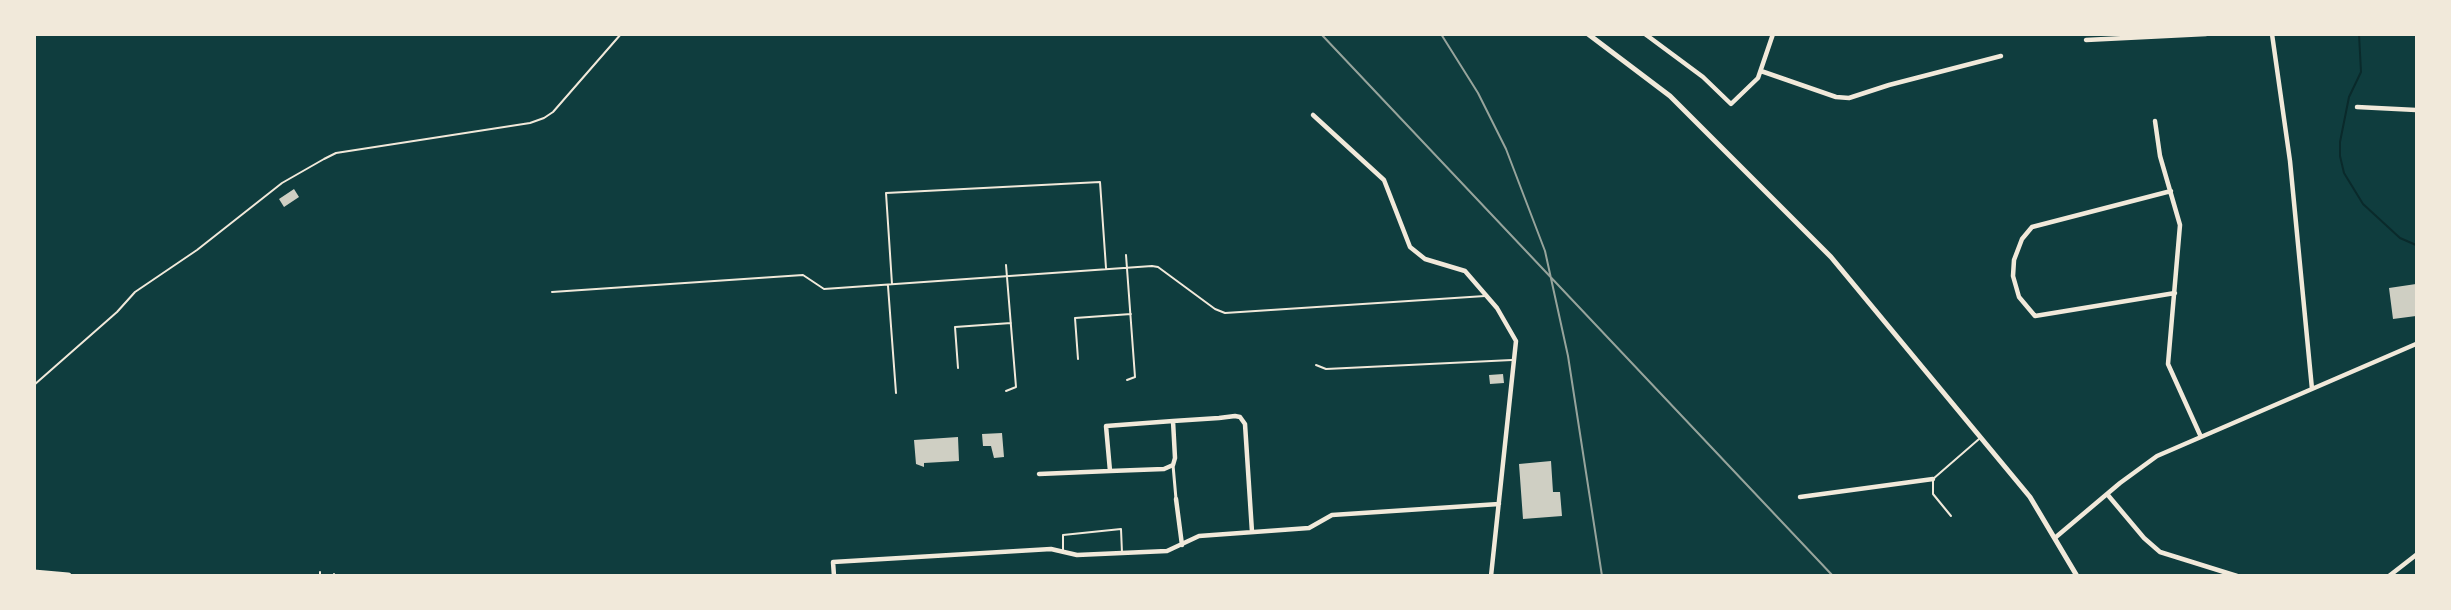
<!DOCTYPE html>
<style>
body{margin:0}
#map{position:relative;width:2451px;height:610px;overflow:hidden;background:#0f3d3e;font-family:"Sofia Sans Condensed",sans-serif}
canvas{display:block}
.frame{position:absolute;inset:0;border:36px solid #f1e9da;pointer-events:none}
</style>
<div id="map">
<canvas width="2451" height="610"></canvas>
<div class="frame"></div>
</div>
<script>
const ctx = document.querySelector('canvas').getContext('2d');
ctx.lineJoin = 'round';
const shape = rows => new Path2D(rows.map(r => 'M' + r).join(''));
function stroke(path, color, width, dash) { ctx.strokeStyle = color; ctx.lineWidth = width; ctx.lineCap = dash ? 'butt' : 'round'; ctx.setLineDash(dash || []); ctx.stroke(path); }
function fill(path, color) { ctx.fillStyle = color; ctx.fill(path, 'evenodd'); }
stroke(shape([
 [2359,34,2361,72,2349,97,2340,142,2340,156,2344,173,2363,204,2400,238,2416,245]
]), '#0a2a2b', 2);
fill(shape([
 [294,189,299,197,284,207,279,199],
 [2416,284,2416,316,2393,319,2389,288],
 [1503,374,1504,383,1490,384,1489,375],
 [1002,433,1004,457,994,458,991,446,983,446,982,434],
 [958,437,959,461,924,463,924,467,916,464,914,440],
 [1551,461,1553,492,1560,492,1562,516,1523,519,1519,464]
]), '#cfcfc3');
stroke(shape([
 [1126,255,1135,377,1127,380],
 [892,284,886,193,1100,182,1106,268],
 [888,286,896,393],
 [552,292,803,275,824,289,1152,266,1158,267,1215,309,1225,313,1485,296],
 [1078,359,1075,318,1131,314],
 [1316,365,1326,369,1512,360],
 [958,368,955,327,1011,323],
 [34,385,117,312,135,292,197,250,282,183,324,159,336,153,530,123,544,118,553,112,621,34],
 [1006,391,1016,387,1006,265],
 [1951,516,1933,494,1933,479,1979,439],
 [1063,552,1063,535,1121,529,1122,553],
 [320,576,320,572],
 [334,576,334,574]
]), '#f1e9da', 2);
stroke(shape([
 [1173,465,1176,499]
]), '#f1e9da', 3);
stroke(shape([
 [1645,34,1703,77,1731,104,1758,78,1773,34],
 [2272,34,2290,161,2312,389],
 [2086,40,2206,34],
 [1761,71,1836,97,1849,98,1889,85,2001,56],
 [2357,107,2416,110],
 [1313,115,1384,180,1410,247,1425,259,1465,271,1497,308,1516,341,1491,576],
 [2155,121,2160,156,2180,225,2168,364,2201,437],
 [2171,191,2032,227,2022,239,2014,260,2013,276,2019,297,2035,316,2175,293],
 [1173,421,1175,458,1173,465,1164,469,1110,471,1106,426,1173,421,1219,418,1235,416,1240,417,1245,424,1252,532],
 [1039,474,1110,471],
 [2107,494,2144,538,2160,552,2237,576],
 [1800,497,1933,479],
 [1176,499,1182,545],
 [2056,537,2120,483,2157,456,2416,344],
 [834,576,833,562,1051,549,1077,555,1167,551,1199,536,1309,528,1332,515,1499,504],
 [2389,576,2416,555]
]), '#f1e9da', 4.5);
stroke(shape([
 [1588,34,1670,96,1831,257,2030,497,2077,576]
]), '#f1e9da', 5);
stroke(shape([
 [34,573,68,576]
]), '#f1e9da', 7);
stroke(shape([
 [1321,34,1833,576],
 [1441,34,1478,93,1506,149,1545,251,1568,356,1602,576]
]), '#97a49c', 2);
</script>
